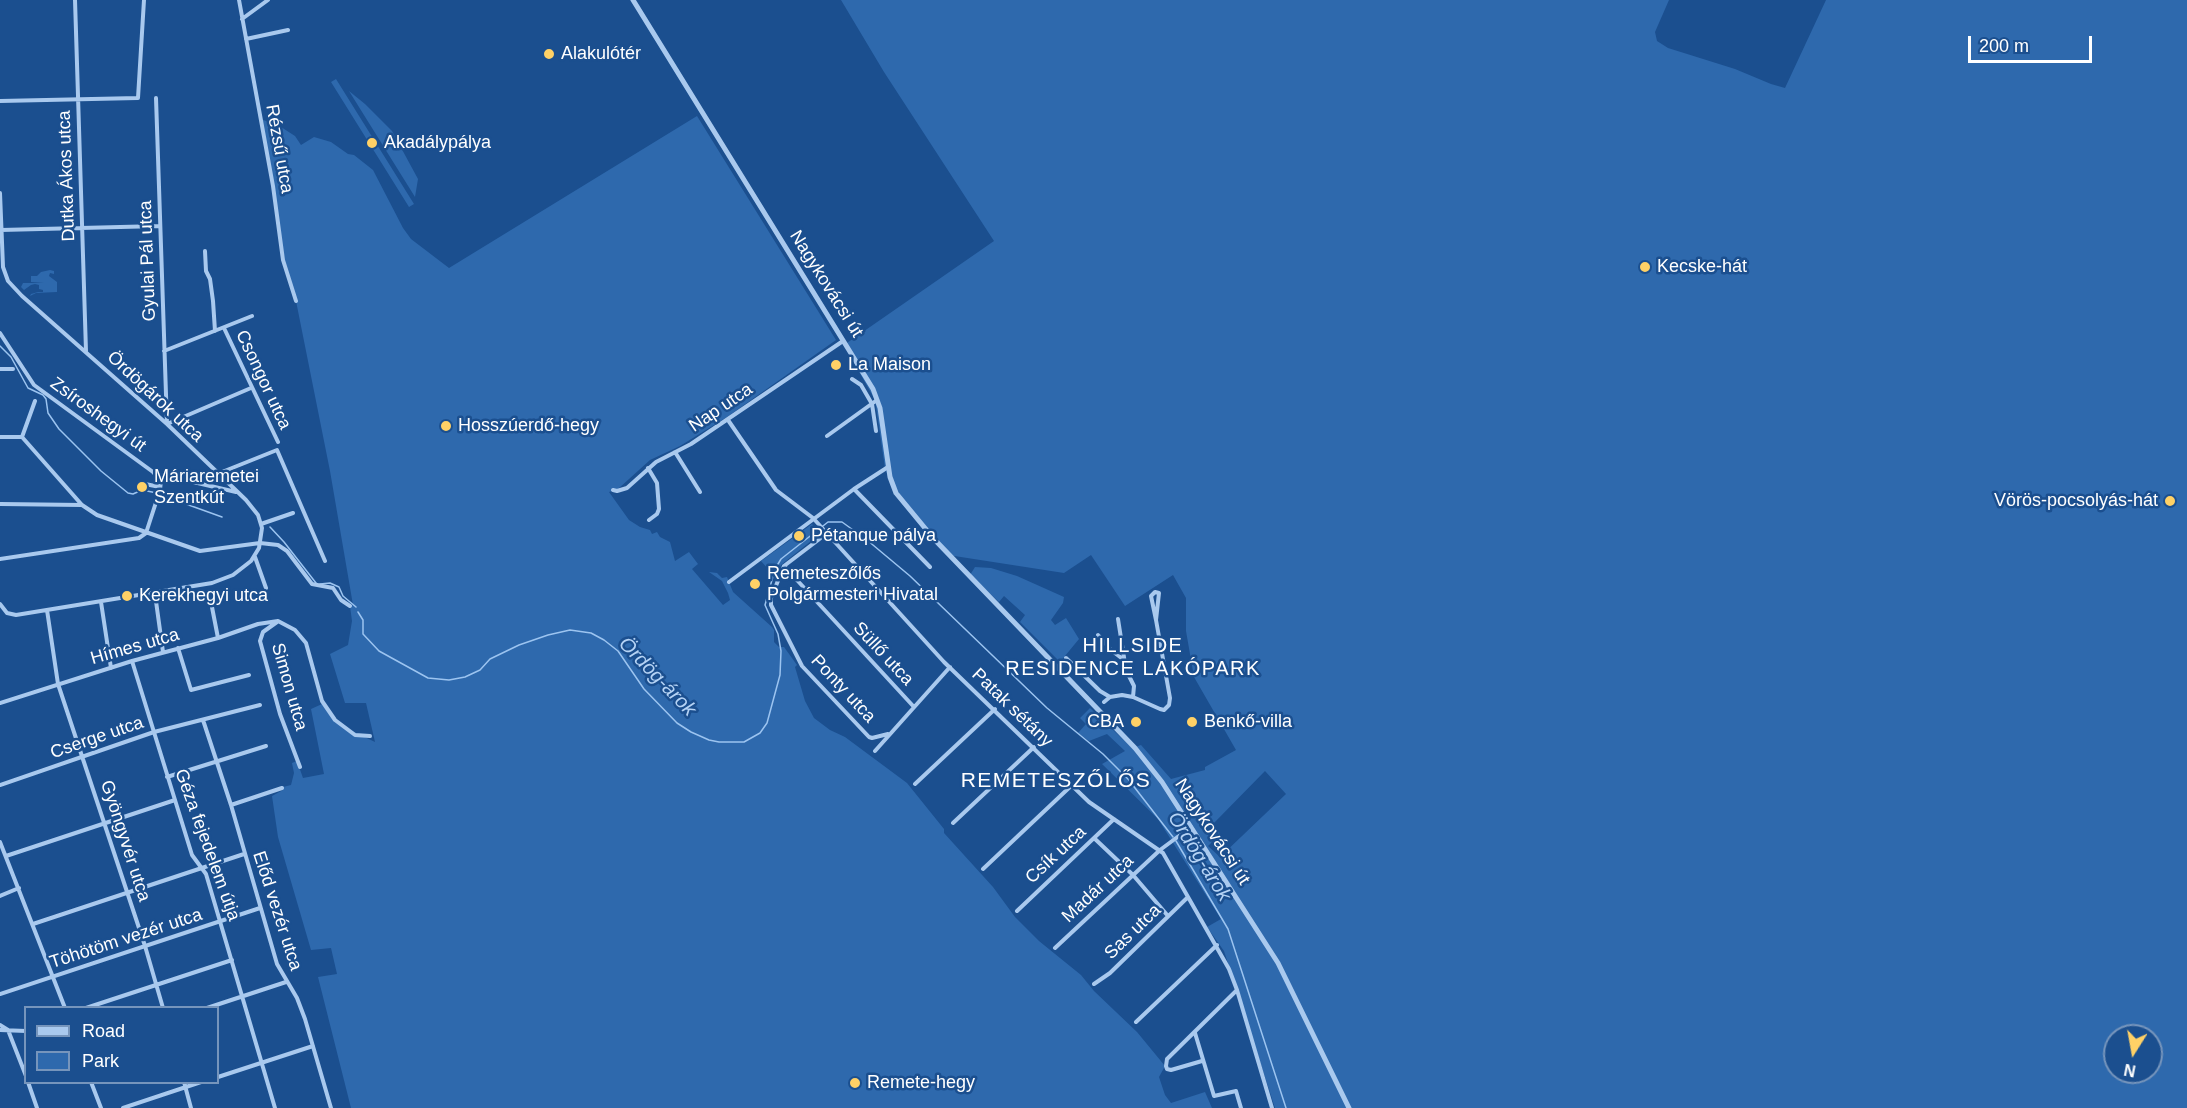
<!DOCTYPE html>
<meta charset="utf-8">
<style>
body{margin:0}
#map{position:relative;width:2187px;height:1108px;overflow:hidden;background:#1b4f8f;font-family:Arial,sans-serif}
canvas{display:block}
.legend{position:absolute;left:24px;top:1006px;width:195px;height:78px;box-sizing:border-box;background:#1b4f8f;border:2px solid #7695bc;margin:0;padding:8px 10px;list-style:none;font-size:18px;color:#fff}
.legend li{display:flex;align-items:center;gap:12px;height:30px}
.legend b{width:30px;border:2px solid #7695bc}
.north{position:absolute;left:2103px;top:1024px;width:60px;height:60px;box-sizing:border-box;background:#1b4f8f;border:2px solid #7695bc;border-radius:50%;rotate:191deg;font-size:16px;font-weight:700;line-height:24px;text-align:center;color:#fff}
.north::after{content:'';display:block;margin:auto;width:21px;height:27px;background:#ffd166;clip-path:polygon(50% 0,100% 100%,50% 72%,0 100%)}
.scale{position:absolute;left:1968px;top:36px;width:124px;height:27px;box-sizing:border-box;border:3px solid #fff;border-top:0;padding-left:8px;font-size:18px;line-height:21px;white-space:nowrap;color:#fff;-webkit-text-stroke:4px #1b4f8f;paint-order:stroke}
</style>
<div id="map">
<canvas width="2187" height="1108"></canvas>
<ul class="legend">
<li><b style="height:8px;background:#a9c9ee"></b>Road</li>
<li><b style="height:16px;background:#2e69ad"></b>Park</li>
</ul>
<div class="north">N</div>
<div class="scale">200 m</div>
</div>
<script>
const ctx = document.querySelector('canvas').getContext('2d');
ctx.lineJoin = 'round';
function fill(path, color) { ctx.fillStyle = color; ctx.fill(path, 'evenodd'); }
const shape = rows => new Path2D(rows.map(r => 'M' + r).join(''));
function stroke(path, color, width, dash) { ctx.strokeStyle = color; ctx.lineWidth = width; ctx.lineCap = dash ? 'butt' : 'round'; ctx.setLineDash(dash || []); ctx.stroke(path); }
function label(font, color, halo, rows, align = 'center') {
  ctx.font = font + ' Arial,sans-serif'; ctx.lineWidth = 5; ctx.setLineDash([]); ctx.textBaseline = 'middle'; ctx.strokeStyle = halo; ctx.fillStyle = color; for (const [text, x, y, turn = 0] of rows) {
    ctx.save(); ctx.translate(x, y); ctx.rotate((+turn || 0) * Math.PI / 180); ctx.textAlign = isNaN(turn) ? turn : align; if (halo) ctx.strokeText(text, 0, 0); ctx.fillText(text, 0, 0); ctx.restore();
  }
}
fill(shape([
 [841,0,1669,0,1655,32,1657,41,1668,48,1735,69,1771,84,1785,88,1826,0,2187,0,2187,1108,1275,1108,1224,951,1207,927,1221,919,1158,819,1102,764,1125,751,1107,734,1089,741,1078,733,1086,724,1080,718,1090,708,1132,748,1141,745,1171,779,1205,770,1205,767,1236,750,1194,677,1186,631,1186,598,1173,575,1125,606,1091,555,1064,573,948,555,891,486,885,468,875,400,844,345,994,241,884,72],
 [1265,771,1286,794,1220,857,1208,846,1220,834,1214,823],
 [2115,1036,2151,1036,2151,1072,2115,1072],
 [336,79,414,204,409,207,331,82],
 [349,91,365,104,392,131,418,179,415,197],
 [697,116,836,340,727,417,680,446,650,460,618,489,609,492,629,520,640,527,650,530,652,534,657,532,660,537,670,542,675,561,689,552,698,564,692,569,723,605,730,600,728,593,722,581,709,572,717,573,722,578,727,577,733,592,772,627,774,630,774,642,779,647,784,647,797,665,795,667,805,701,814,718,830,730,845,737,907,783,944,829,944,833,993,887,1015,917,1039,941,1081,975,1094,991,1137,1032,1165,1066,1159,1077,1165,1095,1171,1103,1205,1092,1212,1108,351,1108,318,977,337,974,331,948,311,950,278,837,272,796,283,790,283,787,291,785,294,773,292,763,297,761,303,778,324,774,311,709,322,704,330,714,346,728,375,742,366,703,345,703,330,654,348,645,352,621,350,606,353,605,330,471,296,301,288,279,261,119,281,127,295,136,301,145,314,137,331,142,348,154,354,155,373,170,403,228,411,239,449,268],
 [50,270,54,271,54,274,50,273,49,276,57,282,57,292,36,293,30,296,31,294,38,292,43,292,43,290,39,289,39,285,35,284,31,285,24,290,21,287,23,283,44,283,31,282,31,276,37,276,41,272],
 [812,524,817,531,816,537,781,565,776,578,761,561],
 [975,567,991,568,1017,576,1064,597,1063,603,1051,620,1055,625,1066,618,1079,639,1060,662,1020,622,1025,615,1004,596,999,602,970,575]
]), '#2e69ad');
stroke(shape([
 [0,346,11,357,28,388,43,395,46,399,48,413,59,429,101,471,128,493,133,494,142,490,157,493],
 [161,495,222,517],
 [270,527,284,542,316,583],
 [320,584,330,583,339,587,343,596,356,607],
 [358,612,363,620,363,634,379,651,428,678,449,680,465,677,480,670,490,659,519,645,548,635,570,630,591,633,604,640,618,651,644,689,677,723,691,732,709,740,719,742,744,742,760,733,767,723,780,675,781,651,778,634,765,605,775,569,781,559,828,522,842,522,867,540,910,576,1047,708,1103,754,1128,779,1173,837],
 [1176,841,1228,929,1286,1108]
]), '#9cc4f0', 1.5);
stroke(shape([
 [75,0,86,351],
 [239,0,273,186,283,260,296,301],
 [242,19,268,0],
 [246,39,288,30],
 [156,98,167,424,251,388],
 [0,101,138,98,144,0],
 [0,193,3,267,8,281,22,296,167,424,246,500,258,515,262,528,259,548,251,561,233,575,212,583,16,615,7,613,0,604],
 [1,230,160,226],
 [205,251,206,271,210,279,213,301,215,331],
 [224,328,278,442],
 [0,333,34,385,153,472,161,480],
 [164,351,252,316],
 [0,369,13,369],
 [852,379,861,385,872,404,876,431],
 [728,420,776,490,813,518,944,662,1089,802,1163,853,1229,969,1237,990,1272,1108],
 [827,436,877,400],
 [0,437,22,437,82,505,97,515,200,551,260,543,278,545,287,551,312,584,333,588,341,600,350,606],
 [22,437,35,401],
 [675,452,700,492],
 [648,468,657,483,659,509,657,514,649,520],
 [217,474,277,450,325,561],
 [161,480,172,477,236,492],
 [140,483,160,487],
 [854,489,930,567],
 [613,490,617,491,627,488,656,462,691,444,843,341],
 [0,504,82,505],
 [261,524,293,513],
 [146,533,160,490,161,480],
 [826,534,784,566,771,598,771,605,802,666,869,737,872,738,888,734],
 [255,557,266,588],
 [0,559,139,538,146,533],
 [784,566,914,707],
 [729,582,854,489,888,467],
 [155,594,163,652],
 [101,602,111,668],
 [211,602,218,638],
 [47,610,58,684,145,946,163,1008],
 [1118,619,1126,670,1134,686,1133,697],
 [277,622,263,632,260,641,280,714,300,767],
 [1098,635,1111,650,1124,660],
 [178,648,191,690,249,675],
 [1066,658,1100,691,1110,697],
 [132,661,192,855,206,874,275,1108],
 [1104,702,1110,697,1122,695,1133,697,1160,709,1164,710,1169,705,1170,698,1156,620,1159,593,1155,592,1151,596,1156,620],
 [0,703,132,661,218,638,258,624,278,621,295,630,306,643,322,701,335,720,355,735,370,736],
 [203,720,231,805,277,964,297,998,305,1019,331,1108],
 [875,751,950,667],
 [167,777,266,746],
 [915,784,995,709],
 [0,785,154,732,260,705],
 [231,805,282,788],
 [953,823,1034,747],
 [1094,838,1133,875,1168,916],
 [0,842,65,1008],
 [6,856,175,800],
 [983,869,1072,785],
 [0,896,19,888],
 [1017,911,1114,819],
 [33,924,244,854],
 [1055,948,1160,850,1191,827],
 [1094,984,1110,973,1188,897],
 [0,994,260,908],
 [86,1008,232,960],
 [207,1008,286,982],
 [1136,1022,1217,945],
 [0,1025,8,1030,26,1076],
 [0,1030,26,1031],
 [1195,1033,1214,1096,1236,1091,1241,1108],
 [1202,1061,1171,1070,1167,1069,1166,1066,1167,1059,1237,990],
 [218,1077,313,1046],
 [28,1082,37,1108],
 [91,1082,101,1108],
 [184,1082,191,1108],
 [123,1108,201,1082]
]), '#a9c9ee', 4);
stroke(shape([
 [633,0,873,389,880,408,890,477,896,493,934,539,1135,748,1162,782,1278,963,1349,1108]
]), '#a9c9ee', 5);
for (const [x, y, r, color] of [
 [549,54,6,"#ffd166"],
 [372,143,6,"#ffd166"],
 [1645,267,6,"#ffd166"],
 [836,365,6,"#ffd166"],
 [446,426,6,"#ffd166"],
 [142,487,6,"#ffd166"],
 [2170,501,6,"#ffd166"],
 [799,536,6,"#ffd166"],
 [755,584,6,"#ffd166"],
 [127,596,6,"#ffd166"],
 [1136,722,6,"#ffd166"],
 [1192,722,6,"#ffd166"],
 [855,1083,6,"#ffd166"]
]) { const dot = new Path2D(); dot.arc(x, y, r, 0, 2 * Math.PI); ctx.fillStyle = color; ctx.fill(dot); stroke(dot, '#1b4f8f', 2); }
label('18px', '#fff', '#1b4f8f', [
 ["Alakulótér",561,54],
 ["Akadálypálya",384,143],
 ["Kecske-hát",1657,267],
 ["La Maison",848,365],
 ["Hosszúerdő-hegy",458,426],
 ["Máriaremetei",154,477],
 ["Szentkút",154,498],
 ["Vörös-pocsolyás-hát",2158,501,"right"],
 ["Pétanque pálya",811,536],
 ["Remeteszőlős",767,574],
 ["Polgármesteri Hivatal",767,595],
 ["Kerekhegyi utca",139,596],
 ["CBA",1124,722,"right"],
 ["Benkő-villa",1204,722],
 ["Remete-hegy",867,1083]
], 'left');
label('18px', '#fff', '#1b4f8f', [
 ["Rézsű utca",279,149,80],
 ["Dutka Ákos utca",67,176,-92],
 ["Gyulai Pál utca",148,261,-92],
 ["Nagykovácsi út",826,284,58],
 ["Csongor utca",263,380,65],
 ["Ördögárok utca",155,397,43],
 ["Nap utca",721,408,-34],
 ["Zsíroshegyi út",98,415,36],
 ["Hímes utca",135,647,-16],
 ["Süllő utca",883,654,47],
 ["Simon utca",289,687,74],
 ["Ponty utca",843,689,47],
 ["Patak sétány",1012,708,44],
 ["Cserge utca",97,738,-19],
 ["Nagykovácsi út",1212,832,57],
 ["Gyöngyvér utca",125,841,72],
 ["Géza fejedelem útja",207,845,70],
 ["Csík utca",1056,855,-43],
 ["Madár utca",1098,889,-43],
 ["Előd vezér utca",277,911,72],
 ["Sas utca",1133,932,-44],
 ["Töhötöm vezér utca",126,939,-18]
]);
ctx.letterSpacing = '1.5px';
label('20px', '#fff', '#1b4f8f', [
 ["HILLSIDE",1133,646],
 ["RESIDENCE LAKÓPARK",1133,669]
]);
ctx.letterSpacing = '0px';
label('italic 20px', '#b5d3f5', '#1b4f8f', [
 ["Ördög-árok",657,677,46],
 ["Ördög-árok",1199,857,58]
]);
ctx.letterSpacing = '1.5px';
label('21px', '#fff', '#1b4f8f', [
 ["REMETESZŐLŐS",1056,781]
]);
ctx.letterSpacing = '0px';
</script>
